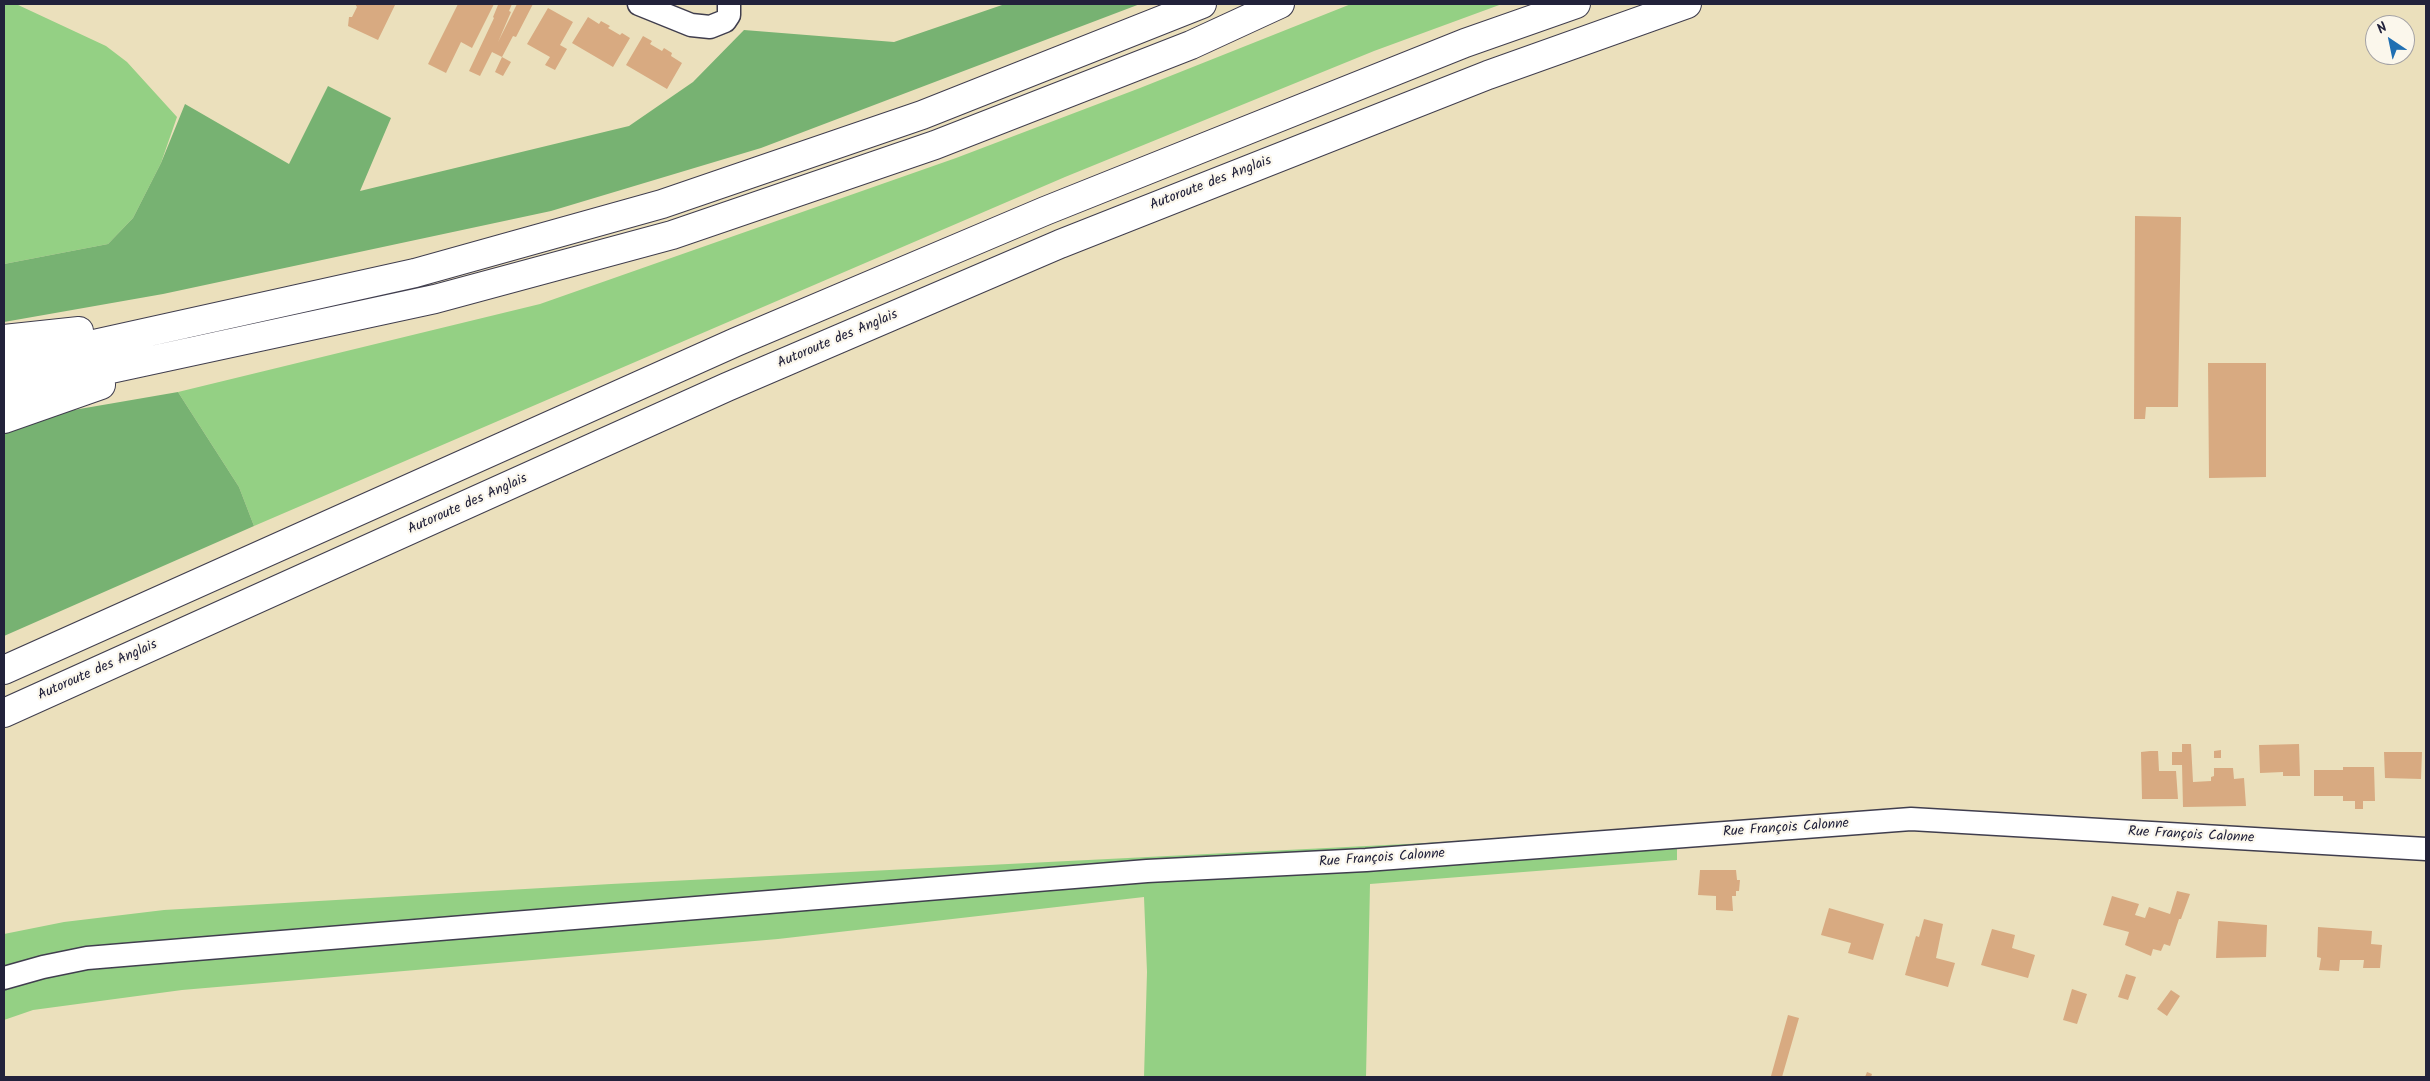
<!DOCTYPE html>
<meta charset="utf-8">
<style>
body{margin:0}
#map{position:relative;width:2430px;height:1081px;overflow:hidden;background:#ebe0bc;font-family:Kalam,sans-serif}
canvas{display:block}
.frame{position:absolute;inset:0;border:5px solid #22223b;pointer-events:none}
.north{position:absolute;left:2365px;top:15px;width:50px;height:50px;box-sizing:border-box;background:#fbf7ec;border:1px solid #a4a2a5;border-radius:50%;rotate:326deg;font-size:14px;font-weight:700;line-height:20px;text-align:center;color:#22223b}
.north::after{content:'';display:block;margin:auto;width:18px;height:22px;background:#1f6fb2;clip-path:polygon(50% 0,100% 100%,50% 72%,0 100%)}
</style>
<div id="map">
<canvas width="2430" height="1081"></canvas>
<div class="frame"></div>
<div class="north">N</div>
</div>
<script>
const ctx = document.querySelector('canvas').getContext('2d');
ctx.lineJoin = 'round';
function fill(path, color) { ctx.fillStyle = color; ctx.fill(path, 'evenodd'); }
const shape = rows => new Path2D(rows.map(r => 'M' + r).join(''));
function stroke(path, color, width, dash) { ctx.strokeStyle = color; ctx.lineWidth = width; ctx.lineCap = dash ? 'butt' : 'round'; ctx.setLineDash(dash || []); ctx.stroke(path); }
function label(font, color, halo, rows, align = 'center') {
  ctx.font = font + ' Kalam,sans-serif'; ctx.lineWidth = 4.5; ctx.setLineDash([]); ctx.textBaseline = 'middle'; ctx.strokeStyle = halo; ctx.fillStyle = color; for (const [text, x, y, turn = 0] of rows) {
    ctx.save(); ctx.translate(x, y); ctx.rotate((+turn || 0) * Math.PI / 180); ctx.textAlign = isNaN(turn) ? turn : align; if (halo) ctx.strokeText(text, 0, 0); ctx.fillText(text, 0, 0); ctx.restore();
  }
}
fill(shape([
 [4,4,16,4,106,46,127,62,177,117,161,163,133,218,108,244,4,264],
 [1351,4,1502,4,1374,51,1065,177,254,526,239,487,178,392,540,304,956,158,1140,88],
 [1677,826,1677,860,1370,884,1366,1077,1144,1077,1147,972,1144,897,778,939,182,990,33,1010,4,1020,4,934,64,922,164,910,611,884,1426,843]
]), '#94d084');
fill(shape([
 [1005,4,1140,4,761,148,551,211,163,294,4,322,4,264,108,244,133,218,161,163,185,104,289,164,328,86,391,118,360,191,629,126,693,82,744,30,894,42],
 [178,392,239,487,254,526,4,636,4,422]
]), '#77b272');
fill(shape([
 [355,4,395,5,378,40,348,26,349,17,352,17,357,7],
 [458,4,494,4,472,48,461,42,446,73,428,64],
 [495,4,512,4,509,11,511,12,498,42,517,4,533,4,516,37,513,36,502,57,511,62,503,76,495,72,502,57,492,52,480,76,469,71,494,18,493,17,498,5],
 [548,8,573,22,560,45,567,49,555,70,545,65,550,57,527,44],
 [588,17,599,24,601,21,610,26,608,28,620,35,622,33,630,38,613,67,572,43],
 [643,36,652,41,650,44,662,51,664,48,672,53,671,56,682,63,667,89,626,65],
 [2135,216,2181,217,2178,407,2146,407,2145,419,2134,419],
 [2208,363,2266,363,2266,477,2209,478],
 [2182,744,2191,744,2193,782,2211,781,2211,777,2214,776,2214,768,2233,768,2234,779,2244,778,2246,806,2183,807,2182,765,2172,765,2172,752,2182,752],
 [2299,744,2300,776,2283,776,2283,772,2260,773,2259,745],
 [2221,750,2221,758,2214,758,2214,751],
 [2150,751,2158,751,2159,771,2176,771,2178,799,2142,799,2141,752],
 [2384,752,2422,752,2421,779,2385,778],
 [2343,767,2374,767,2375,801,2363,801,2363,809,2355,809,2355,801,2343,801,2343,796,2314,796,2314,770,2343,770],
 [1700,870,1736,870,1737,880,1740,880,1739,891,1736,891,1736,896,1732,896,1733,911,1716,910,1716,896,1698,895],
 [2177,891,2190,894,2181,919,2179,919,2170,946,2164,944,2161,951,2153,949,2151,956,2125,945,2129,932,2103,925,2112,896,2139,904,2135,915,2145,918,2149,907,2170,914],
 [1829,908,1884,924,1873,960,1848,953,1851,943,1821,935],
 [1924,919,1943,924,1936,958,1955,963,1948,987,1905,975,1916,936,1919,937],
 [2218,921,2267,925,2266,957,2216,958],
 [2318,927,2372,931,2371,944,2382,945,2380,968,2363,968,2364,960,2340,960,2339,971,2319,970,2321,958,2317,957],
 [1992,929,2015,935,2012,948,2035,955,2028,978,1981,965],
 [2126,974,2136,977,2128,1000,2118,997],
 [2072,989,2087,994,2077,1024,2063,1020],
 [2171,990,2180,996,2167,1016,2157,1009],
 [1788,1015,1799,1018,1782,1077,1776,1077,1771,1076],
 [1867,1072,1872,1074,1871,1077,1865,1077]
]), '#d8aa81');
const minor = shape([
 [639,4,691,25,710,27,725,21,729,15,729,4],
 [4,978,43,967,87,958,135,954,1147,871,1366,860,1911,819,2426,849]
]);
const highway = shape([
 [4,339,79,331],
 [4,364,415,273,662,204,922,115,1202,4],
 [4,392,435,299,672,235,935,145,1191,45,1280,4],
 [4,419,101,385],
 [4,670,736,342,1045,211,1465,43,1576,4],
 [4,713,727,387,1060,244,1488,75,1687,4]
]);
stroke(minor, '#403e4e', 25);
stroke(highway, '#403e4e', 30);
stroke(minor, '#fff', 22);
stroke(highway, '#fff', 28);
label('14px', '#22223b', '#fbf7ec', [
 ["Autoroute des Anglais",1211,184,-21],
 ["Autoroute des Anglais",838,340,-23],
 ["Autoroute des Anglais",468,505,-24],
 ["Autoroute des Anglais",98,671,-24],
 ["Rue François Calonne",1786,829,-4],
 ["Rue François Calonne",2191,836,3],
 ["Rue François Calonne",1382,859,-4]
]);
</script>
